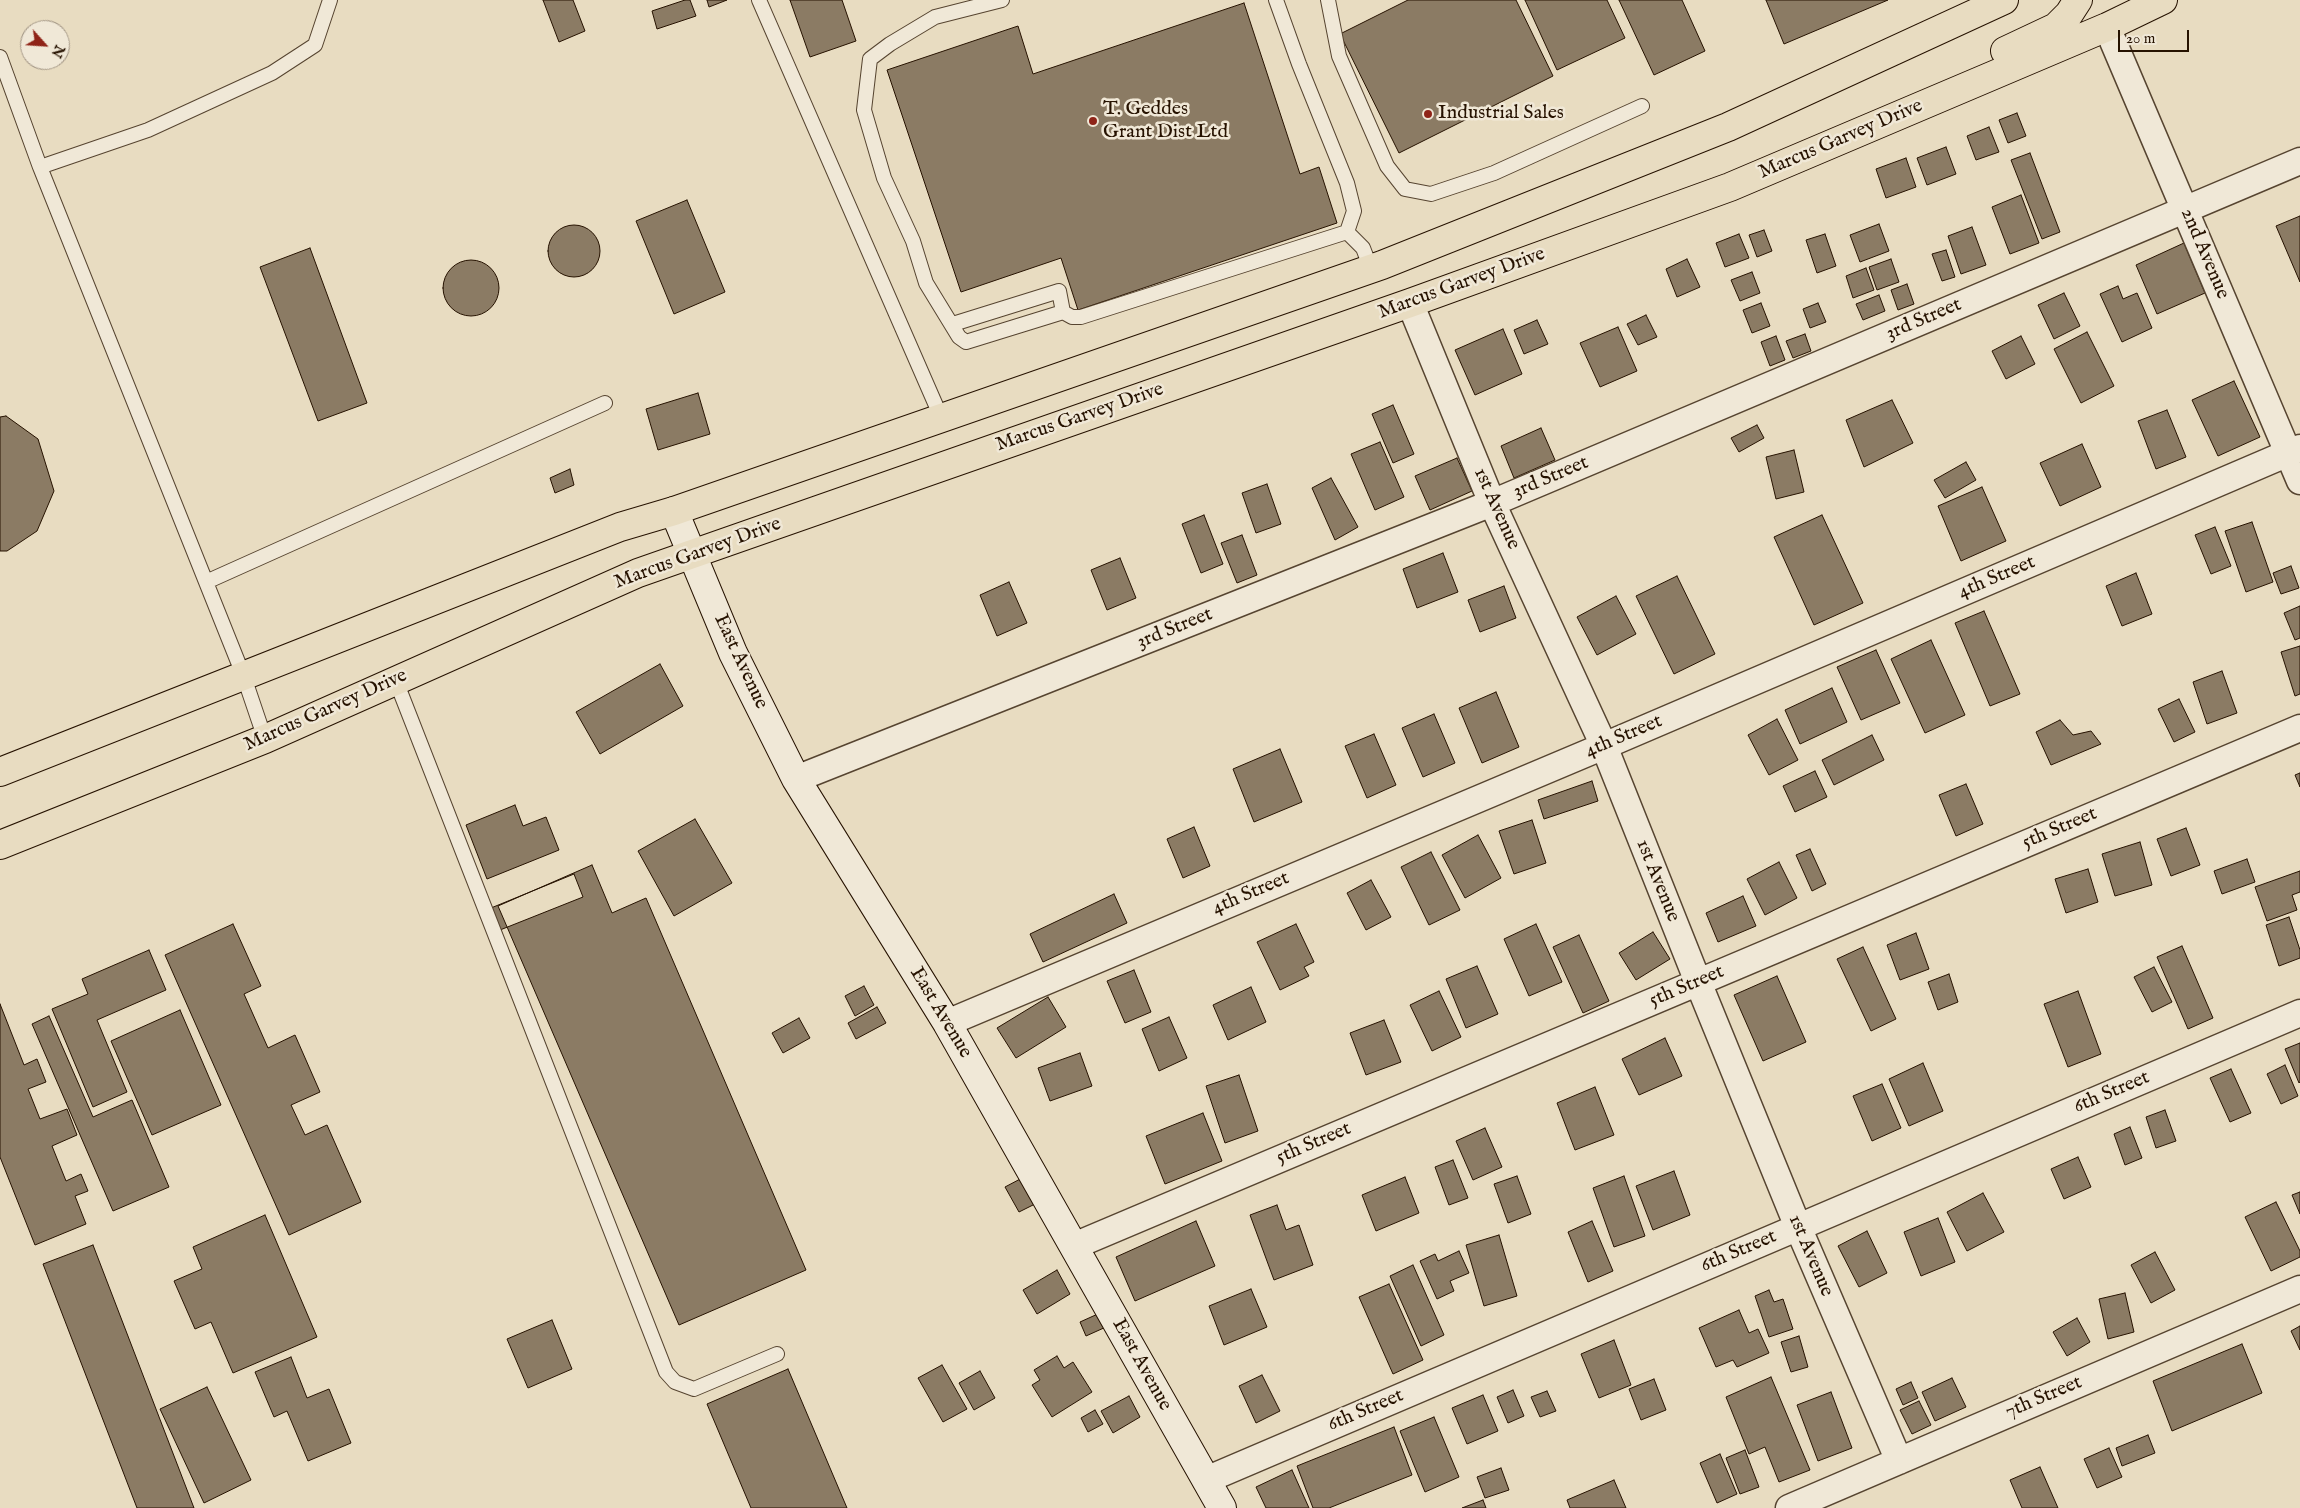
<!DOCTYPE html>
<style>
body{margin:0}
#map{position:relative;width:2300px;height:1508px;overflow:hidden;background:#e8dcc1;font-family:"IM FELL English",serif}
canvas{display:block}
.north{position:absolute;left:20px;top:20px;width:50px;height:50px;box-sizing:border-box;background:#f0e8d7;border:1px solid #9f9281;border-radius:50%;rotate:116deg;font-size:14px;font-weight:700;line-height:20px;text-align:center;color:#261200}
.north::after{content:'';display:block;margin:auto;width:18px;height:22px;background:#8f2418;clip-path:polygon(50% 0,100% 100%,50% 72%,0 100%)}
.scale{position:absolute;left:2118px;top:30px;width:71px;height:22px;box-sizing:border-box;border:2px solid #261200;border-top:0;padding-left:6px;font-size:15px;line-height:18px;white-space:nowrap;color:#261200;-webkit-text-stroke:4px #f0e8d7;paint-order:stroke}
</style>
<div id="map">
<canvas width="2300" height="1508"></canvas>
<div class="north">N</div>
<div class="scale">20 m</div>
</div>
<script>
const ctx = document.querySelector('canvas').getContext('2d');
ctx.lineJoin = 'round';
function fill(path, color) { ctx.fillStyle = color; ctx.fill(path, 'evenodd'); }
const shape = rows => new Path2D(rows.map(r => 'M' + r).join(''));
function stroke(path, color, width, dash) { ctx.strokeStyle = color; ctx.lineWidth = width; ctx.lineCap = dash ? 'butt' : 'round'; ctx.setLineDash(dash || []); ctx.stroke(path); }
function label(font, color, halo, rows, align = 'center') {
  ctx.font = font + ' "IM FELL English",serif'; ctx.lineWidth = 5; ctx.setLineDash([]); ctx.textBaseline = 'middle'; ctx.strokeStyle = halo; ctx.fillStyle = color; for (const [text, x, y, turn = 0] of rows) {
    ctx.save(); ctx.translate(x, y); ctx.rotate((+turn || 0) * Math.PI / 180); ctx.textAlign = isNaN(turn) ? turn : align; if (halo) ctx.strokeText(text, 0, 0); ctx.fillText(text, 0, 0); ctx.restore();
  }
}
const building = shape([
 [543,0,573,0,585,31,559,42,543,0],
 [685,0,690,0,696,16,657,29,652,11,685,0],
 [707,0,727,0,709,7,707,0],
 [790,0,842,0,856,41,810,57,790,0],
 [1408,0,1516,0,1553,76,1399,153,1340,34,1408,0],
 [1525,0,1607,0,1625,38,1557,70,1525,0],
 [1619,0,1682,0,1705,51,1654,75,1619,0],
 [1766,0,1888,0,1784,44,1766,0],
 [1244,3,1300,174,1319,167,1337,223,1078,310,1061,258,961,292,887,70,1018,26,1033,74,1244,3],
 [2017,113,2026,136,2008,143,1999,120,2017,113],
 [1989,127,1999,152,1976,160,1967,136,1989,127],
 [1946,147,1956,174,1927,185,1917,158,1946,147],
 [2030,153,2060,232,2042,239,2011,160,2030,153],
 [1906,158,1916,187,1886,198,1876,169,1906,158],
 [2021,195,2039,243,2010,254,1992,207,2021,195],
 [687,200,725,292,674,314,636,221,687,200],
 [2300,216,2300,282,2276,226,2300,216],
 [1879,224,1889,251,1860,262,1850,235,1879,224],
 '548 251a26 26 0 1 1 52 0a26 26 0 1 1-52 0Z',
 [1972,227,1986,265,1961,274,1948,236,1972,227],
 [1764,230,1772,251,1757,257,1749,235,1764,230],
 [1739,234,1749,258,1725,267,1716,243,1739,234],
 [1825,234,1836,266,1817,273,1806,240,1825,234],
 [2184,243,2205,293,2157,314,2136,265,2184,243],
 [310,248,367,403,318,421,260,267,310,248],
 [1946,250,1955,277,1942,281,1932,254,1946,250],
 [1687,259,1700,287,1677,297,1666,269,1687,259],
 [1891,259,1899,282,1877,290,1869,267,1891,259],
 '443 288a28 28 0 1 1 56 0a28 28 0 1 1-56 0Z',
 [1866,268,1874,290,1853,298,1846,276,1866,268],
 [1752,272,1760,293,1740,301,1731,280,1752,272],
 [1907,284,1914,304,1898,310,1891,290,1907,284],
 [2118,286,2123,299,2137,293,2152,328,2122,342,2100,294,2118,286],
 [2064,293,2080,326,2054,339,2038,305,2064,293],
 [1879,295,1885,311,1863,320,1856,304,1879,295],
 [1761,303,1770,326,1752,333,1743,310,1761,303],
 [1818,303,1826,322,1810,328,1803,309,1818,303],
 [1646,315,1657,337,1638,345,1627,324,1646,315],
 [1537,320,1548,344,1524,354,1514,330,1537,320],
 [1618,327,1637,371,1600,387,1580,343,1618,327],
 [1503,329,1522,374,1475,395,1455,350,1503,329],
 [2087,332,2114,386,2081,403,2054,349,2087,332],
 [1805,334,1811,351,1793,358,1786,341,1805,334],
 [1776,336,1785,360,1770,366,1761,342,1776,336],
 [2021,336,2035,364,2006,379,1992,351,2021,336],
 [2234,381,2260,437,2218,456,2192,400,2234,381],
 [698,393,710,434,658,450,646,409,698,393],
 [1892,400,1913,443,1864,467,1846,420,1892,400],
 [1393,405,1414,454,1393,463,1372,414,1393,405],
 [2167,410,2186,457,2156,469,2138,421,2167,410],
 [6,416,38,439,54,491,37,531,7,551,0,551,0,417,6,416],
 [1757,425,1764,438,1739,452,1731,438,1757,425],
 [1541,428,1555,460,1514,478,1501,446,1541,428],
 [1380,442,1404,497,1375,510,1351,454,1380,442],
 [2082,444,2101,487,2060,506,2040,463,2082,444],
 [1794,450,1804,492,1776,499,1766,457,1794,450],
 [1457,458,1472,491,1430,510,1415,476,1457,458],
 [1966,462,1976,480,1945,498,1934,480,1966,462],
 [570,469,574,485,555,493,550,478,570,469],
 [1331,478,1358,527,1335,540,1312,488,1331,478],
 [1267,484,1281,524,1256,533,1242,493,1267,484],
 [1982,487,2006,541,1961,561,1938,506,1982,487],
 [1204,515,1223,564,1201,573,1182,524,1204,515],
 [1822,515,1863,603,1814,625,1774,537,1822,515],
 [2252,522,2273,582,2246,592,2225,531,2252,522],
 [2215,527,2231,566,2211,574,2195,535,2215,527],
 [1242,535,1257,575,1237,583,1221,543,1242,535],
 [1443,553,1458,592,1417,608,1403,569,1443,553],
 [1120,558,1136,598,1107,610,1091,570,1120,558],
 [2291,566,2299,588,2281,594,2273,573,2291,566],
 [2136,573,2152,614,2122,626,2106,586,2136,573],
 [1677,576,1715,654,1674,674,1636,596,1677,576],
 [1009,582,1027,623,997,636,980,595,1009,582],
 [1504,586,1516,618,1480,632,1468,600,1504,586],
 [1616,596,1636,634,1597,655,1577,617,1616,596],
 [2300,606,2300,638,2295,640,2284,613,2300,606],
 [1984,611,2020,694,1990,706,1955,623,1984,611],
 [1931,640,1965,715,1925,733,1891,659,1931,640],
 [2300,646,2300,694,2295,696,2281,652,2300,646],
 [1876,650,1900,703,1861,720,1837,667,1876,650],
 [660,664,683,706,600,754,576,712,660,664],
 [2222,671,2237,713,2207,724,2193,682,2222,671],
 [1832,688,1847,722,1800,744,1785,710,1832,688],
 [1496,692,1519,747,1482,763,1459,708,1496,692],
 [2179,699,2195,732,2174,742,2158,709,2179,699],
 [1434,714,1455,763,1423,777,1402,728,1434,714],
 [1777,719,1798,760,1769,775,1748,735,1777,719],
 [2060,720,2073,735,2091,731,2101,744,2051,765,2036,732,2060,720],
 [1374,734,1396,785,1367,798,1345,746,1374,734],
 [1872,735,1884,760,1834,785,1822,760,1872,735],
 [1280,749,1302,802,1254,822,1233,769,1280,749],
 [1815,771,1827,797,1795,812,1783,786,1815,771],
 [2300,773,2300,787,2295,775,2300,773],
 [1592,781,1598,801,1544,819,1538,800,1592,781],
 [1966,784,1983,824,1956,836,1939,795,1966,784],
 [515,805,523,826,546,817,559,850,487,879,466,825,515,805],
 [695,819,732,883,674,916,638,851,695,819],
 [1532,820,1546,863,1514,874,1499,831,1532,820],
 [1194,827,1210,866,1183,878,1167,839,1194,827],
 [2186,828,2200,865,2171,876,2157,839,2186,828],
 [1478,835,1501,878,1465,898,1442,855,1478,835],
 [2140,842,2152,885,2115,896,2102,854,2140,842],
 [1810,849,1826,884,1812,891,1796,855,1810,849],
 [1431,852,1460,910,1429,925,1401,867,1431,852],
 [2247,859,2255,882,2222,894,2214,871,2247,859],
 [1779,862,1797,898,1765,915,1747,879,1779,862],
 [592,865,612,913,646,898,806,1270,679,1325,498,906,592,865],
 [2088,869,2098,902,2066,913,2055,879,2088,869],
 [2300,871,2300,892,2292,895,2297,910,2267,921,2255,887,2300,871],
 [574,874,583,897,500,930,491,908,574,874],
 [1371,880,1391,917,1366,930,1347,893,1371,880],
 [1114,894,1127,923,1043,962,1030,934,1114,894],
 [1743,896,1756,926,1718,942,1706,913,1743,896],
 [2289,917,2300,950,2300,958,2279,966,2266,925,2289,917],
 [233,924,261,986,244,994,268,1048,295,1035,320,1092,291,1105,305,1135,327,1125,361,1202,289,1235,165,955,233,924],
 [1296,924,1314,962,1304,967,1309,976,1280,990,1257,942,1296,924],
 [1536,924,1562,982,1529,996,1504,939,1536,924],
 [1653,932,1670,959,1636,980,1619,953,1653,932],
 [1916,933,1929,969,1900,980,1887,945,1916,933],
 [1579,935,1609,1001,1583,1013,1553,947,1579,935],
 [2182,946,2213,1018,2188,1029,2157,957,2182,946],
 [1863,947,1896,1019,1871,1031,1837,959,1863,947],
 [149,950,166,990,97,1020,127,1092,93,1107,52,1009,88,994,82,979,149,950],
 [1477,966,1498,1014,1466,1028,1446,979,1477,966],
 [2154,967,2172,1002,2152,1012,2134,977,2154,967],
 [1134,970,1151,1012,1125,1023,1107,981,1134,970],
 [1949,974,1958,1002,1938,1010,1928,982,1949,974],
 [1777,976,1806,1042,1763,1061,1734,995,1777,976],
 [864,986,874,1005,855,1016,845,996,864,986],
 [1251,987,1266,1022,1228,1040,1213,1005,1251,987],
 [1439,991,1461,1037,1432,1051,1410,1005,1439,991],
 [2078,991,2101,1054,2068,1067,2044,1004,2078,991],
 [1048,997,1066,1027,1016,1058,997,1028,1048,997],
 [0,1004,24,1065,37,1059,46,1082,28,1089,40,1119,67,1109,77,1135,52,1146,66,1181,81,1174,88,1191,75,1196,86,1224,35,1245,0,1157,0,1004],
 [877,1007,886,1023,856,1039,848,1023,877,1007],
 [180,1010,221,1105,152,1135,111,1041,180,1010],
 [49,1016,93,1117,132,1100,169,1187,113,1211,32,1024,49,1016],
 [1169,1017,1187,1058,1159,1071,1142,1029,1169,1017],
 [799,1018,810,1038,783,1053,772,1033,799,1018],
 [1384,1020,1401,1062,1366,1075,1350,1033,1384,1020],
 [1665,1038,1682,1076,1639,1095,1622,1059,1665,1038],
 [2300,1043,2300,1082,2299,1083,2285,1049,2300,1043],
 [1080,1053,1092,1086,1050,1101,1038,1068,1080,1053],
 [1923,1063,1943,1111,1909,1126,1889,1079,1923,1063],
 [2285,1065,2298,1096,2281,1104,2267,1074,2285,1065],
 [2231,1069,2251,1113,2230,1122,2210,1078,2231,1069],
 [1239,1075,1258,1131,1225,1143,1206,1086,1239,1075],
 [1882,1084,1901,1128,1872,1141,1853,1096,1882,1084],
 [1595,1087,1614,1135,1575,1150,1557,1103,1595,1087],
 [2165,1110,2176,1141,2156,1148,2146,1117,2165,1110],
 [1203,1113,1222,1161,1165,1184,1146,1136,1203,1113],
 [2130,1127,2142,1158,2125,1165,2114,1134,2130,1127],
 [1485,1128,1502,1167,1473,1180,1456,1141,1485,1128],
 [2078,1157,2091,1187,2064,1199,2051,1169,2078,1157],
 [1453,1160,1468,1198,1449,1205,1435,1167,1453,1160],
 [1674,1171,1690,1215,1653,1230,1636,1186,1674,1171],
 [1517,1176,1531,1214,1508,1223,1494,1184,1517,1176],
 [1624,1176,1645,1236,1614,1247,1593,1188,1624,1176],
 [1024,1177,1037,1203,1019,1212,1005,1187,1024,1177],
 [1405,1177,1419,1213,1376,1231,1362,1195,1405,1177],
 [2300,1192,2300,1214,2292,1195,2300,1192],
 [1983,1193,2004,1232,1967,1251,1947,1212,1983,1193],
 [2276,1202,2300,1251,2300,1257,2271,1271,2245,1217,2276,1202],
 [1277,1205,1286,1230,1299,1225,1313,1265,1274,1280,1250,1215,1277,1205],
 [265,1215,317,1337,233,1373,211,1322,195,1329,174,1281,202,1269,193,1247,265,1215],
 [1938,1218,1955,1262,1921,1276,1904,1232,1938,1218],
 [1196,1221,1215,1266,1135,1301,1116,1257,1196,1221],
 [1592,1221,1613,1271,1588,1282,1568,1232,1592,1221],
 [1867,1231,1887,1273,1859,1287,1838,1246,1867,1231],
 [1499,1235,1517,1296,1484,1306,1466,1245,1499,1235],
 [93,1245,194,1508,137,1508,43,1264,93,1245],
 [1459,1251,1469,1273,1450,1281,1454,1291,1437,1299,1420,1261,1435,1254,1438,1261,1459,1251],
 [2155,1252,2175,1290,2151,1303,2131,1265,2155,1252],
 [1413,1265,1444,1335,1421,1346,1390,1276,1413,1265],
 [1057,1270,1070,1294,1037,1314,1023,1290,1057,1270],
 [1389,1284,1423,1360,1393,1374,1359,1297,1389,1284],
 [1251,1289,1267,1327,1224,1345,1209,1306,1251,1289],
 [1769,1290,1774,1302,1783,1299,1793,1329,1769,1337,1755,1296,1769,1290],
 [2125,1293,2134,1332,2108,1339,2099,1299,2125,1293],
 [1739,1310,1749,1333,1758,1329,1769,1353,1737,1367,1733,1360,1716,1367,1699,1328,1739,1310],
 [1100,1313,1106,1327,1086,1336,1080,1322,1100,1313],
 [2077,1318,2090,1342,2067,1356,2053,1332,2077,1318],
 [552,1320,572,1369,528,1388,507,1339,552,1320],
 [2300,1326,2300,1350,2291,1331,2300,1326],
 [1799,1336,1808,1367,1791,1372,1781,1342,1799,1336],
 [1614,1340,1631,1385,1599,1398,1581,1354,1614,1340],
 [2242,1344,2262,1393,2172,1431,2153,1381,2242,1344],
 [1057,1356,1064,1368,1073,1362,1092,1392,1052,1417,1032,1385,1040,1380,1034,1370,1057,1356],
 [291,1357,307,1398,329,1389,351,1443,308,1461,287,1411,274,1417,255,1372,291,1357],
 [942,1365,967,1409,943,1422,918,1378,942,1365],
 [788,1369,847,1508,751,1508,707,1404,788,1369],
 [980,1371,995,1398,974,1410,959,1383,980,1371],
 [1262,1375,1280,1411,1256,1423,1239,1386,1262,1375],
 [1771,1377,1810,1470,1779,1482,1765,1447,1749,1454,1726,1397,1771,1377],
 [1952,1378,1966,1407,1935,1421,1922,1392,1952,1378],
 [1654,1379,1666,1410,1641,1420,1629,1389,1654,1379],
 [1911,1382,1918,1398,1903,1405,1896,1389,1911,1382],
 [207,1387,251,1480,204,1503,160,1409,207,1387],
 [1513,1390,1524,1416,1508,1423,1497,1397,1513,1390],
 [1547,1391,1556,1411,1540,1417,1531,1397,1547,1391],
 [1831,1392,1852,1448,1818,1461,1797,1405,1831,1392],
 [1483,1395,1498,1431,1467,1444,1452,1408,1483,1395],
 [1129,1396,1140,1417,1113,1433,1101,1411,1129,1396],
 [1919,1401,1931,1425,1912,1434,1900,1410,1919,1401],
 [1095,1410,1103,1424,1088,1432,1081,1418,1095,1410],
 [1434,1417,1459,1477,1425,1492,1400,1431,1434,1417],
 [1394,1427,1412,1475,1329,1508,1313,1508,1297,1466,1394,1427],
 [2148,1435,2155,1453,2122,1466,2116,1448,2148,1435],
 [2109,1448,2122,1477,2097,1488,2084,1459,2109,1448],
 [1745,1450,1759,1487,1740,1494,1726,1458,1745,1450],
 [1720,1454,1737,1494,1717,1503,1700,1463,1720,1454],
 [2040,1467,2058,1508,2022,1508,2010,1480,2040,1467],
 [1501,1468,1509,1490,1485,1498,1477,1477,1501,1468],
 [1292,1470,1309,1508,1266,1508,1256,1487,1292,1470],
 [1614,1480,1626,1508,1570,1508,1567,1500,1614,1480],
 [1483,1500,1486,1508,1462,1508,1483,1500]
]);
fill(building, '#8b7b64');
stroke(building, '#261200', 1);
const lane = shape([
 [759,0,941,417],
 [1002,0,935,17,890,44,870,59,864,110,884,178,913,241,926,283,959,337,966,342,1063,312],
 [1328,0,1339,56,1387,166,1405,189,1431,194,1494,173,1642,106],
 [0,57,40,167,244,677,265,739],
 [40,167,148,130,272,73,315,45,330,0],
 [1347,232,1363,248,1371,269],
 [953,324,1059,291,1063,312,1072,317,1081,317,1347,232,1354,211,1347,183,1299,64,1276,0],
 [206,582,605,403],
 [396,681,666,1372,675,1382,694,1389,777,1354]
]);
const street = shape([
 [2107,27,2300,481],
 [1410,303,1492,503,1604,746,1698,982,1798,1227,1899,1461],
 [796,779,1492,503,2300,161],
 [947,1023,1604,746,2300,448],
 [1074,1246,2300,728],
 [1206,1480,2300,1013],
 [1789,1508,2300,1289]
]);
const secondary = shape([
 [674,511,733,653,796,779,947,1023,1222,1508]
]);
const highway = shape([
 [2005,51,2056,27,2069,14,2078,0],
 [0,772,620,527,674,511,1382,265,1728,127,2004,0],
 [0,845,265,739,638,573,1410,303,1730,187,2107,27,2163,0]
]);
stroke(lane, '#564430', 16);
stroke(street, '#564430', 29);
stroke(secondary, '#261200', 30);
stroke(highway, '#261200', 30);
stroke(lane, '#f0e8d7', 14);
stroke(street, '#f0e8d7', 26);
stroke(secondary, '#f0e8d7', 28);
stroke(highway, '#e8dcc1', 28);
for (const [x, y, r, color] of [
 [1428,114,5,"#8f2418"],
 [1093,121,5,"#8f2418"]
]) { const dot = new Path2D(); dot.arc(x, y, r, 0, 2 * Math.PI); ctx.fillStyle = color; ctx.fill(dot); stroke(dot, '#f0e8d7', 2); }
label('20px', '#261200', '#f0e8d7', [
 ["T. Geddes",1103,110],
 ["Grant Dist Ltd",1103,133],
 ["Industrial Sales",1438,114]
], 'left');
label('20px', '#261200', '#f0e8d7', [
 ["Marcus Garvey Drive",1841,140,-23],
 ["2nd Avenue",2204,254,67],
 ["Marcus Garvey Drive",1462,284,-20],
 ["3rd Street",1924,320,-23],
 ["Marcus Garvey Drive",1080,418,-19],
 ["3rd Street",1551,478,-23],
 ["1st Avenue",1496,509,66],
 ["Marcus Garvey Drive",698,554,-20],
 ["4th Street",1997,578,-23],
 ["3rd Street",1175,629,-22],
 ["East Avenue",740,662,65],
 ["Marcus Garvey Drive",326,711,-24],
 ["4th Street",1624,737,-23],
 ["5th Street",2060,829,-23],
 ["1st Avenue",1657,881,68],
 ["4th Street",1251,894,-23],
 ["5th Street",1687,987,-23],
 ["East Avenue",940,1013,59],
 ["6th Street",2112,1093,-23],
 ["5th Street",1314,1144,-23],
 ["6th Street",1739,1252,-23],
 ["1st Avenue",1810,1256,67],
 ["East Avenue",1141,1365,61],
 ["7th Street",2044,1398,-23],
 ["6th Street",1366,1411,-23]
]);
</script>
